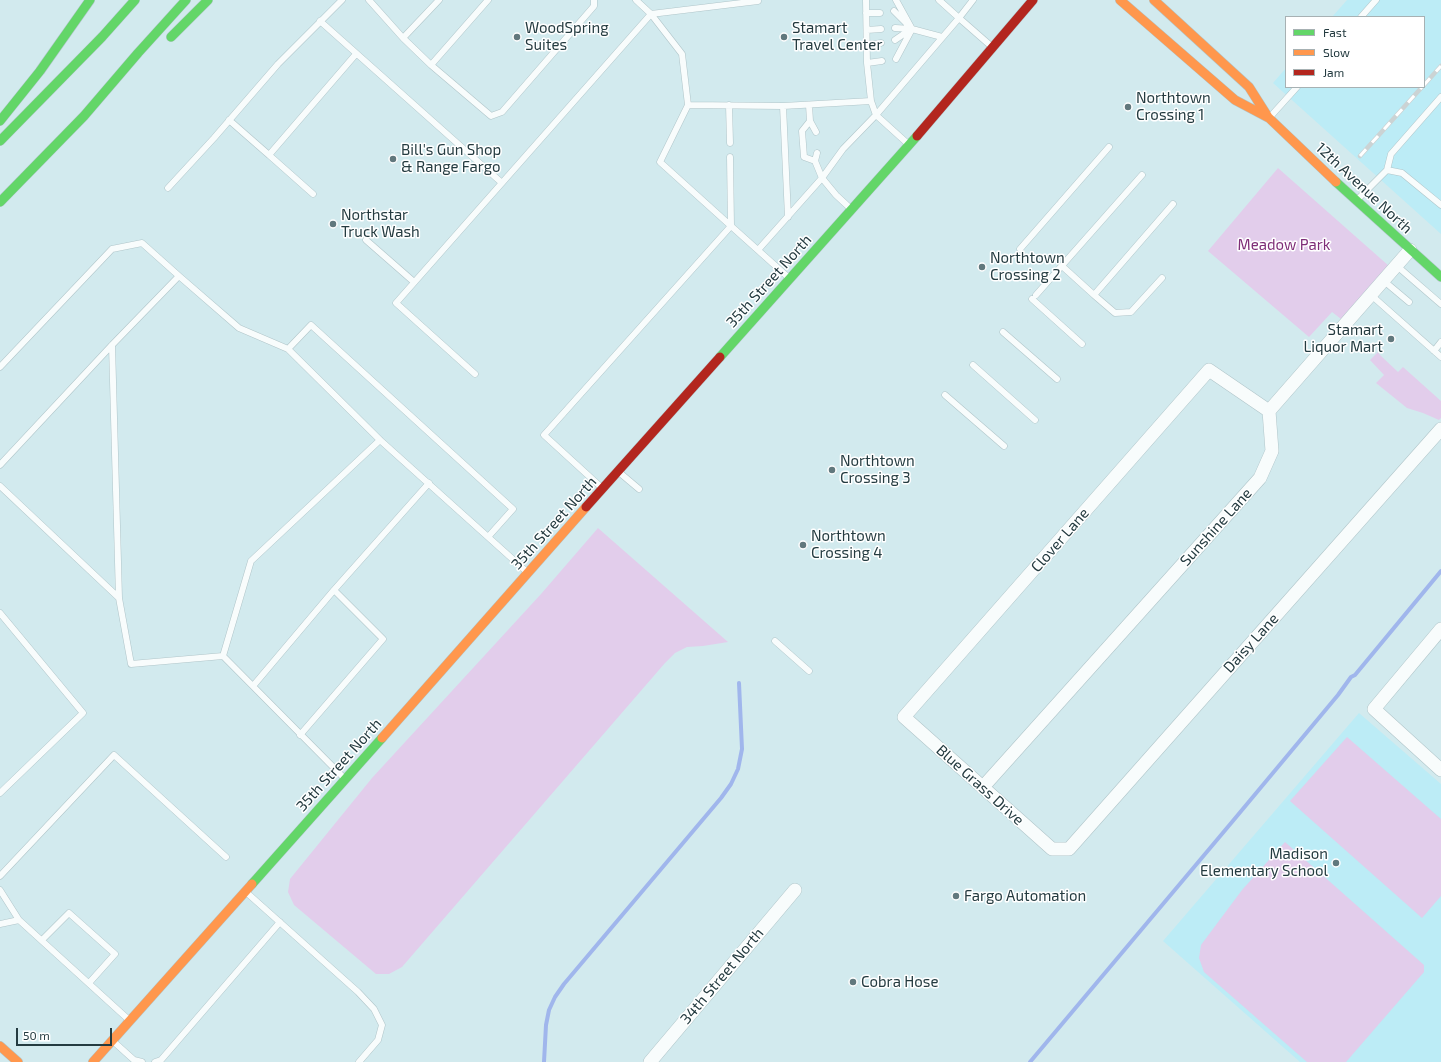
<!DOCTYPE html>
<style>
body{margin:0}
#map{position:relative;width:1441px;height:1062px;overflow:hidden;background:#d2eaee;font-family:"Exo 2",sans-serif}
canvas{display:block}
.legend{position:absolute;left:1285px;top:16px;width:140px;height:72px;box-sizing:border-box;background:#fff;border:1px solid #a7b1b3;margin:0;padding:5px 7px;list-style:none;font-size:12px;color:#243b40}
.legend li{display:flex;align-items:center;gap:8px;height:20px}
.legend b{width:20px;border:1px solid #a7b1b3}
.scale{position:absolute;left:16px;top:1028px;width:96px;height:18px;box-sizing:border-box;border:2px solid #243b40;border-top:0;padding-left:5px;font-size:12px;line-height:14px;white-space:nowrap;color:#243b40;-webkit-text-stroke:3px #fff;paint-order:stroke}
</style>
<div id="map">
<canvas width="1441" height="1062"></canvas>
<ul class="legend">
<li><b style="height:5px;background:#63d668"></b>Fast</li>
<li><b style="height:5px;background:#ff974d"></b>Slow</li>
<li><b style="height:5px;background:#b3261e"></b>Jam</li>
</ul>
<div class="scale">50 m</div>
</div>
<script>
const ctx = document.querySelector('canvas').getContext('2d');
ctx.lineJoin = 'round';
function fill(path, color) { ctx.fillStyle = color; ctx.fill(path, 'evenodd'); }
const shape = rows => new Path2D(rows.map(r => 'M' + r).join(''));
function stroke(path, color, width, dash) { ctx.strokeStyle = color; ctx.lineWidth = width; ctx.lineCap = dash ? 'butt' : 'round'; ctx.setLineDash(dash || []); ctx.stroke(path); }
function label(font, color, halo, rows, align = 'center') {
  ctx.font = font + ' "Exo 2",sans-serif'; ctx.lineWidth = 3; ctx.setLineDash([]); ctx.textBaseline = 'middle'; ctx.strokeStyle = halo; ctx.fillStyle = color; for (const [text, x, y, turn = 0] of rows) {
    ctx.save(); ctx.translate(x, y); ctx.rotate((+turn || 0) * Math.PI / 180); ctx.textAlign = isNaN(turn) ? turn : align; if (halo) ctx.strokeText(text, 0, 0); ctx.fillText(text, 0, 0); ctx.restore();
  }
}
fill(shape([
 [1347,0,1441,0,1441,234,1273,83,1286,68,1286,87,1424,87,1424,17,1332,17],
 [1359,713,1441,784,1441,1062,1300,1062,1163,941]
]), '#bcecf6');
fill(shape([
 [1278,168,1389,266,1341,319,1332,312,1309,337,1208,251],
 [1378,352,1380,355,1398,372,1403,367,1441,401,1441,418,1439,420,1423,413,1407,408,1376,383,1384,375,1370,360],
 [598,528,728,642,703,646,687,647,675,653,665,663,402,967,389,974,376,974,294,905,288,892,290,879,372,778,541,594],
 [1347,737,1441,819,1441,896,1422,918,1290,801],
 [1285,842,1424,965,1424,972,1346,1062,1307,1062,1204,972,1199,958,1201,945,1242,890]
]), '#e2cdeb');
stroke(shape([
 [544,1062,546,1025,549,1010,555,997,564,984,721,798,731,784,738,769,742,749,739,683],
 [1030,1062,1232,822,1338,695,1351,677,1355,675,1441,571]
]), '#a0b6ec', 4);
const lane = shape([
 [369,0,403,38,431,65,488,0],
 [636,0,651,14,682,54,688,105,783,106,871,101],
 [866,0,867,63,871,101,876,115,907,143],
 [896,0,912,29,942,37],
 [939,0,959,18,973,0],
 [894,11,907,24],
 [866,13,880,13],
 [1361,17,1376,0],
 [320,21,502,183],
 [895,28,912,29],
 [867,30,881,29],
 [403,38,439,0],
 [895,40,911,29],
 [867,45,881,43],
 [896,59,912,29],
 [867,63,882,61],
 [431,65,491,116,502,112,594,6,594,0],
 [688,105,660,162,731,226],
 [729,105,730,143],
 [809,105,810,121],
 [783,106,788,217],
 [1270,117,1297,87],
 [229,120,269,155,356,54],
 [269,155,313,194],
 [730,157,731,226],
 [815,161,804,157,802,131,810,121,816,132],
 [1387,170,1391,154,1441,97],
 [168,188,214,138,278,64,342,0],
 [1357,200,1387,170,1402,173,1441,205],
 [850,208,836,195,822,178,843,149,876,115,959,18,991,46],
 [366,240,414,282],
 [1020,249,1109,147],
 [758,250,822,178,815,161,817,153],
 [1062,266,1094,295,1173,204],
 [1397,266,1441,304],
 [1384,281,1409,302],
 [1036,295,1142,175],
 [1094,295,1115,313,1131,312,1162,278],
 [1371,295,1441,357],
 [1032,299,1082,344],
 [1003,332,1057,379],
 [112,345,119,598],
 [288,349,311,325,513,509,488,537],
 [1434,351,1441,342],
 [973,365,1035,420],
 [0,367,112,249,142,243,179,276,239,328,288,349,380,440,527,572],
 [475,374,396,303,651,14,758,1],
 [945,395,1004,446],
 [0,465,112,345,179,276],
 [620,473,639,489],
 [0,486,119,598,131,664,223,656],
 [602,488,544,435,731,226,789,278],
 [334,590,429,483],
 [0,613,83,713,0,793],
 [775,641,809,671],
 [253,686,334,590,383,639,300,735],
 [344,778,223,656,251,561,380,440],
 [0,876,114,755,226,857],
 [0,890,19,920],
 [246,892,358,992,374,1009,382,1025,378,1040,359,1062],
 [0,924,19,920,129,1020],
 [42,940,69,913,115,954,89,983],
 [114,1042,134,1060,142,1062],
 [155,1062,161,1060,280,922]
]);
const street = shape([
 [1269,411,1209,370,904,717,1052,849,1069,849,1441,429],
 [1441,629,1374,709,1441,770],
 [983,787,1260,478,1272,451,1269,411,1410,250],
 [650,1062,795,890]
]);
const fast = shape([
 [171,37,208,0],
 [0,121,40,71,90,0],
 [0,141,102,37,135,0],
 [1336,182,1441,277],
 [0,202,84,116,138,53,186,0],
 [720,357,917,136],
 [252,884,382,738]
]);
const slow = shape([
 [1120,0,1235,100,1269,118,1336,182],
 [1154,0,1249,87,1268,117],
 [382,738,586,507],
 [0,1046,18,1062],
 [93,1062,252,884]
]);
const jam = shape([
 [917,136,1033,0],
 [586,507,720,357]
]);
stroke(lane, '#b0c5c9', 7);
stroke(street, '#b0c5c9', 14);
stroke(fast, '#b0c5c9', 10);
stroke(slow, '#b0c5c9', 10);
stroke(jam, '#b0c5c9', 10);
stroke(lane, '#f8fcfc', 6);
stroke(street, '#f8fcfc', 13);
stroke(fast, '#63d668', 9);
stroke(slow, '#ff974d', 9);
stroke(jam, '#b3261e', 9);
const rail = shape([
 [1424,85,1441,66],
 [1360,156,1422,87]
]);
stroke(rail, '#cbd3d4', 4.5);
stroke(rail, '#fff', 3, [9]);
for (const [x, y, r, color] of [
 [517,37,4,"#61787d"],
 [784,37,4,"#61787d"],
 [1128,107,4,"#61787d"],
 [393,159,4,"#61787d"],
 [333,224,4,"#61787d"],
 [982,267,4,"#61787d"],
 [1391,339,4,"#61787d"],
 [832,470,4,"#61787d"],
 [803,545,4,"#61787d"],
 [1336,863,4,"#61787d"],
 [956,896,4,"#61787d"],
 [853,982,4,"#61787d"]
]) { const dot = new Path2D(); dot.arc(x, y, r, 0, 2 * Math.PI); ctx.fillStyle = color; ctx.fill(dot); stroke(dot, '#fff', 1.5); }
label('15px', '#243b40', '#fff', [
 ["WoodSpring",525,28],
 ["Suites",525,45],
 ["Stamart",792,28],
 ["Travel Center",792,45],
 ["Northtown",1136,98],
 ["Crossing 1",1136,115],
 ["Bill's Gun Shop",401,150],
 ["& Range Fargo",401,167],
 ["Northstar",341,215],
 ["Truck Wash",341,232],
 ["Northtown",990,258],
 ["Crossing 2",990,275],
 ["Stamart",1383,330,"right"],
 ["Liquor Mart",1383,347,"right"],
 ["Northtown",840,461],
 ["Crossing 3",840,478],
 ["Northtown",811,536],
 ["Crossing 4",811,553],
 ["Madison",1328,854,"right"],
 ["Elementary School",1328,871,"right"],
 ["Fargo Automation",964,896],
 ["Cobra Hose",861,982]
], 'left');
label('15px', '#243b40', '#fff', [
 ["12th Avenue North",1364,188,43],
 ["35th Street North",769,281,-48],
 ["35th Street North",554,523,-48],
 ["Sunshine Lane",1216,527,-48],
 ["Clover Lane",1060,540,-49],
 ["Daisy Lane",1251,643,-48],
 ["35th Street North",339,765,-48],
 ["Blue Grass Drive",980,785,42],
 ["34th Street North",722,976,-50]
]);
label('15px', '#7e2d77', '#fff', [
 ["Meadow Park",1284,245]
]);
</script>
